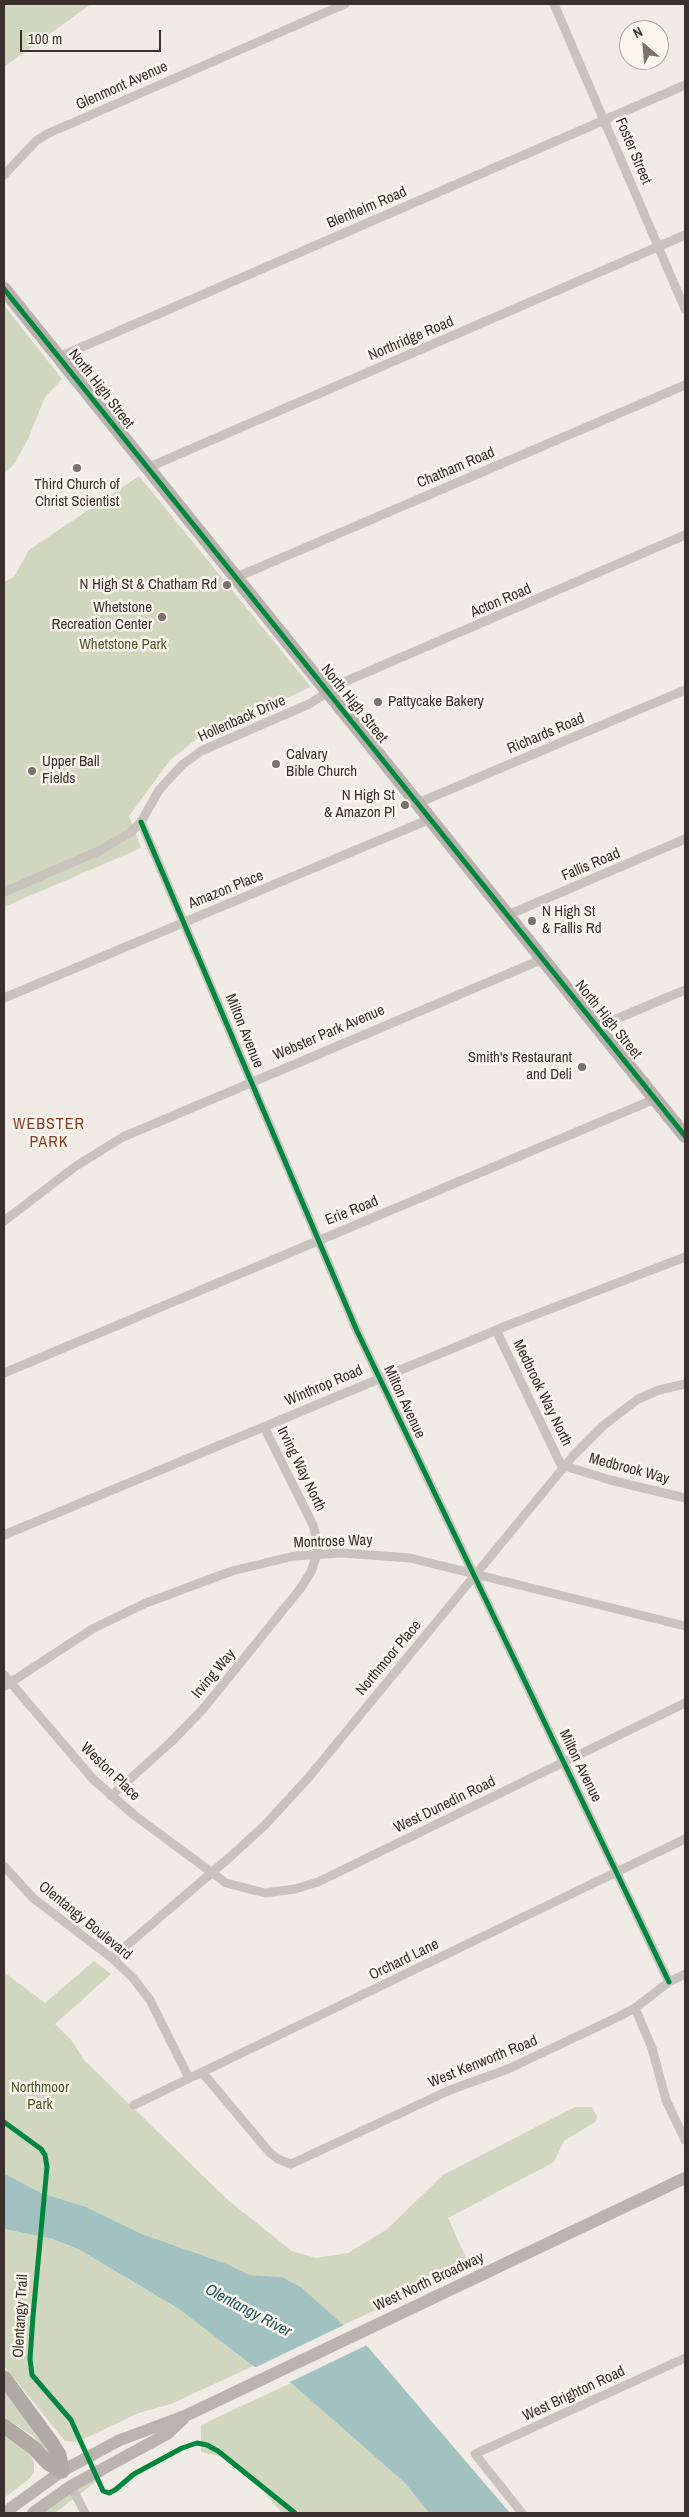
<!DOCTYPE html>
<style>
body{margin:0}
#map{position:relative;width:689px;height:2517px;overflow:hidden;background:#f0ebe5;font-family:"Archivo Narrow",sans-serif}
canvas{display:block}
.frame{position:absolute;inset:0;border:5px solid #3b302b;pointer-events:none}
.north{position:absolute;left:619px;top:20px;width:50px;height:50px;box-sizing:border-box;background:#fbf5ee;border:1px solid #aea6a0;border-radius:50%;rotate:333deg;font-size:14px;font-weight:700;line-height:20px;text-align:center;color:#3b302b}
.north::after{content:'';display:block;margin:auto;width:18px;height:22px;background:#7a716c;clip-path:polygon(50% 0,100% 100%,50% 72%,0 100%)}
.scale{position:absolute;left:20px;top:30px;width:141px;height:22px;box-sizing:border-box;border:2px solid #3b302b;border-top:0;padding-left:6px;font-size:15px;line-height:18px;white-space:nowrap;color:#3b302b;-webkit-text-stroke:4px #fbf5ee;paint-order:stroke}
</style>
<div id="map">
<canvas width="689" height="2517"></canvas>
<div class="frame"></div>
<div class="north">N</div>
<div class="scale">100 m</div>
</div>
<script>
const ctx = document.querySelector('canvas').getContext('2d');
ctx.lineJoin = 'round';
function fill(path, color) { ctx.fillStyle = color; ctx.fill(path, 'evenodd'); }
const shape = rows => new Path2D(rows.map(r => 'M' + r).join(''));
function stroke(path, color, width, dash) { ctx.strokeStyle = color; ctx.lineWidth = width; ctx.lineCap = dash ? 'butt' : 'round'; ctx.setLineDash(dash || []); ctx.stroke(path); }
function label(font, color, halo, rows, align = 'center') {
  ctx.font = font + ' "Archivo Narrow",sans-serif'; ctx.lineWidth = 5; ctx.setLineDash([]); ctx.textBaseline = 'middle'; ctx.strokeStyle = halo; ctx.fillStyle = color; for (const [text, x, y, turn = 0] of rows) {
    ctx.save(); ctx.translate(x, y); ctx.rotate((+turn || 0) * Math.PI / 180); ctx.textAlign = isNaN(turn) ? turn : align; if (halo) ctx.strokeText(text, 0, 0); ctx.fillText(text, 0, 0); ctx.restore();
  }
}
fill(shape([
 [4,4,91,4,4,67],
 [4,305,62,379,45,397,29,437,15,463,4,474],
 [139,476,311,687,198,738,170,760,129,816,141,848,4,907,4,582,14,577,29,550],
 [94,1961,111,1974,55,2024,72,2041,84,2060,229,2201,292,2251,316,2258,348,2253,386,2230,443,2175,575,2107,592,2107,597,2116,595,2122,564,2141,554,2162,448,2218,470,2267,343,2325,301,2287,282,2277,249,2275,227,2264,142,2234,86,2207,39,2192,4,2173,4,1972,45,2003],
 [4,2229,53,2239,80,2250,179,2309,253,2366,171,2404,139,2413,77,2442,65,2441,4,2366],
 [291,2383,405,2483,429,2513,282,2513,246,2471,224,2457,201,2452,201,2425],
 [4,2390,47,2447,44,2449,33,2436,4,2417],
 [4,2435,21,2446,31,2456,34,2463,34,2472,29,2479,4,2498],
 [115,2467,55,2513,43,2513,70,2493]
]), '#d1d6bf');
fill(shape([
 [4,2173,39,2192,86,2207,142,2234,227,2264,249,2275,282,2277,301,2287,368,2347,510,2513,429,2513,405,2483,291,2383,253,2366,179,2309,80,2250,53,2239,4,2229]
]), '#a1c2c1');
fill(shape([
 [346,2324,369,2344,286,2384,252,2369]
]), '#f0ebe5');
stroke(shape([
 [554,4,685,309],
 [4,175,36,141,47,134,345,4],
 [59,357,685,85],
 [147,468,685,235],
 [237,577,685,385],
 [418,803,685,690],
 [141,822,357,1331,669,1982],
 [4,892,101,850,131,832,141,822,159,790,182,765,201,751,309,704,344,682,685,535],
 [508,915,685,839],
 [4,998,430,819],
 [597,1027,685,990],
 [4,1221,76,1166,123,1137,543,959],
 [496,1330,563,1469],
 [4,1373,655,1099],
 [565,1466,610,1480,685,1498],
 [4,1535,511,1324,685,1257],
 [4,1675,93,1779,134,1815,226,1883,265,1893,295,1889,318,1882,685,1703],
 [5,1686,94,1628,146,1603,232,1571,294,1556,342,1553,410,1558,685,1626],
 [111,1796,171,1742,203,1709,300,1589,311,1572,317,1554,317,1540,313,1525,264,1427],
 [4,1866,33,1898,112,1958,133,1978,150,2000,189,2078],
 [112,1958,230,1857,265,1825,309,1777,573,1456,604,1425,638,1399,659,1390,685,1384],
 [635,2008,652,2048,666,2100,685,2140],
 [202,2072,270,2153,278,2159,291,2164,450,2090,508,2069,618,2017,635,2008,669,1982,685,1974],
 [134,2105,685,1839],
 [71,2486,85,2513],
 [522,2513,475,2454,685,2358]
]), '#c9c3be', 9);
stroke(shape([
 [4,2513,62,2471,120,2440,187,2415,685,2178],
 [33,2513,71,2486,167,2434,183,2419]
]), '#bab3ae', 12);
stroke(shape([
 [4,289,685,1136]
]), '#b8b1ad', 14);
stroke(shape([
 [4,2378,51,2442,59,2455,62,2471],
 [4,2426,34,2448,48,2463,62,2471]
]), '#afaaa4', 15);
stroke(shape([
 [4,289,685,1136],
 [141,822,357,1331,669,1982],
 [4,2122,41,2149,45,2155,47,2167,33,2316,30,2359,32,2375,71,2420,103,2491,109,2493,115,2490,134,2474,182,2448,197,2443,207,2445,218,2451,295,2513]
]), '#00873e', 5);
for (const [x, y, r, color] of [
 [77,468,5,"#7a716c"],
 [227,585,5,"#7a716c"],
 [162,617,5,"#7a716c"],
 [378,702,5,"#7a716c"],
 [276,764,5,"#7a716c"],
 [32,771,5,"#7a716c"],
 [405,805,5,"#7a716c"],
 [532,921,5,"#7a716c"],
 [582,1067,5,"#7a716c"]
]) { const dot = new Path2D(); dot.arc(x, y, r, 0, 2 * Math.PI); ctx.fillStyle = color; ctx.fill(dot); stroke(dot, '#fbf5ee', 2); }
label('15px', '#3b302b', '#fbf5ee', [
 ["Glenmont Avenue",122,86,-24],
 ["Foster Street",633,151,67],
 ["Blenheim Road",367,208,-23],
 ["Northridge Road",411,339,-23],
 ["North High Street",101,389,52],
 ["Chatham Road",456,468,-23],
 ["Acton Road",501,601,-23],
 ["North High Street",354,704,51],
 ["Hollenback Drive",242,719,-24],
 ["Richards Road",546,734,-23],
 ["Fallis Road",591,865,-23],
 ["Amazon Place",226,890,-22],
 ["North High Street",608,1020,51],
 ["Milton Avenue",244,1031,68],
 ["Webster Park Avenue",329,1033,-23],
 ["Erie Road",352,1211,-22],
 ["Winthrop Road",324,1386,-23],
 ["Medbrook Way North",542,1393,64],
 ["Milton Avenue",404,1402,65],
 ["Irving Way North",301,1469,64],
 ["Medbrook Way",629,1469,15],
 ["Montrose Way",333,1542,-2],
 ["Northmoor Place",389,1658,-50],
 ["Irving Way",214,1674,-50],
 ["Milton Avenue",580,1766,64],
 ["Weston Place",110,1772,44],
 ["West Dunedin Road",445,1805,-26],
 ["Olentangy Boulevard",85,1921,39],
 ["Orchard Lane",404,1960,-26],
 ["West Kenworth Road",483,2062,-22],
 ["West North Broadway",429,2282,-25],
 ["Olentangy Trail",21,2316,-87],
 ["West Brighton Road",574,2394,-25]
]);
label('15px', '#3b302b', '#fbf5ee', [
 ["Third Church of",77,485,"center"],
 ["Christ Scientist",77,502,"center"],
 ["N High St & Chatham Rd",217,585],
 ["Whetstone",152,608],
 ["Recreation Center",152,625],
 ["Pattycake Bakery",388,702,"left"],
 ["Calvary",286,755,"left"],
 ["Bible Church",286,772,"left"],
 ["Upper Ball",42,762,"left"],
 ["Fields",42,779,"left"],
 ["N High St",395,796],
 ["& Amazon Pl",395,813],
 ["N High St",542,912,"left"],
 ["& Fallis Rd",542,929,"left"],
 ["Smith's Restaurant",572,1058],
 ["and Deli",572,1075]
], 'right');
label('15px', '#4a5a2e', '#fbf5ee', [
 ["Whetstone Park",123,645],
 ["Northmoor",40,2088],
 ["Park",40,2105]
]);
ctx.letterSpacing = '1px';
label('16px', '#8c3b22', '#fbf5ee', [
 ["WEBSTER",49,1125],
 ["PARK",49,1143]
]);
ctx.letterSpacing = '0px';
label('italic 16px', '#1f5a5e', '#fbf5ee', [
 ["Olentangy River",248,2311,28]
]);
</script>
